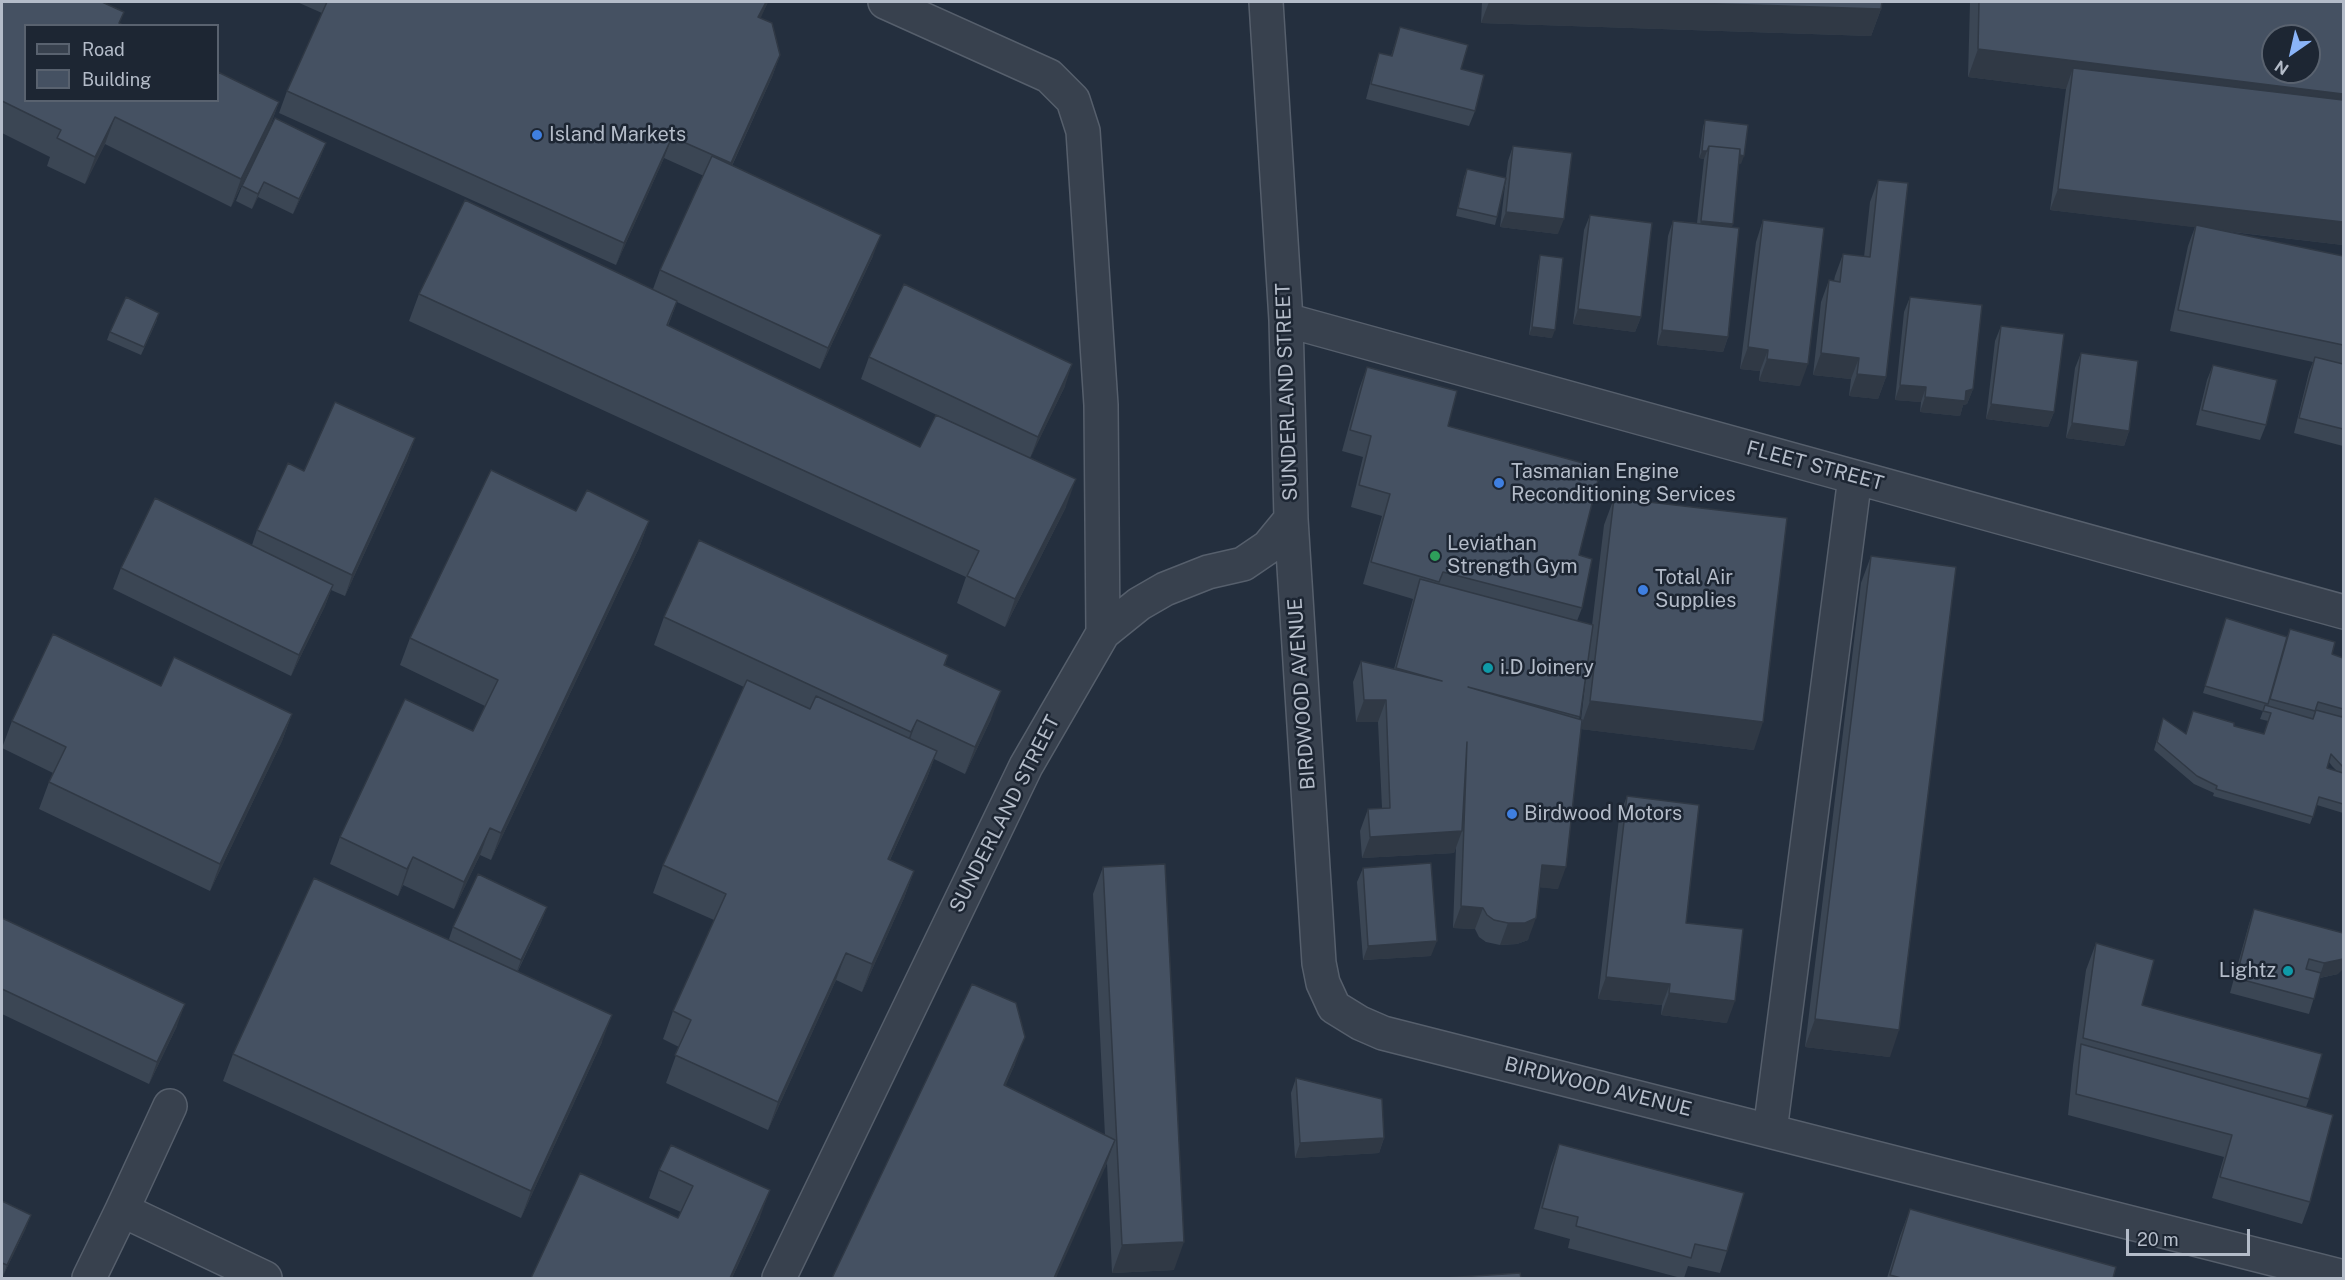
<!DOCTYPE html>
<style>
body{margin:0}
#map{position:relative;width:2345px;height:1280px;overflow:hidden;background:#242f3e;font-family:"Public Sans",sans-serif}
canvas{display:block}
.frame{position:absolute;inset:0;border:3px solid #b4bcc9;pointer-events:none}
.legend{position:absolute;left:24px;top:24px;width:195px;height:78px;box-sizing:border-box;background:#1d2633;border:2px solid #59626f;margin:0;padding:8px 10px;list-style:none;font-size:18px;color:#b4bcc9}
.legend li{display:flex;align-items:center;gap:12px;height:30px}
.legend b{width:30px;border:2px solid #59626f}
.north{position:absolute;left:2261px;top:24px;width:60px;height:60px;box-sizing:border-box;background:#1d2633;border:2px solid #59626f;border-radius:50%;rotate:214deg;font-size:16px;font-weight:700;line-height:24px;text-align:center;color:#b4bcc9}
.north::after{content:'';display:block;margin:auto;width:21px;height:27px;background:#8ab4f8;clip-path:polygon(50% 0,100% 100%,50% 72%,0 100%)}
.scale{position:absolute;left:2126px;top:1229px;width:124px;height:27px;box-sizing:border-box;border:3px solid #b4bcc9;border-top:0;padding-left:8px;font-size:18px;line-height:21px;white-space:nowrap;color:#b4bcc9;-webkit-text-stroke:4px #1d2633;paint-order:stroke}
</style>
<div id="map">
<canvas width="2345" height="1280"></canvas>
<div class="frame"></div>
<ul class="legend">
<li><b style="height:8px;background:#38414e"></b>Road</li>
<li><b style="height:16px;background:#455162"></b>Building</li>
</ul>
<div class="north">N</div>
<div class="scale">20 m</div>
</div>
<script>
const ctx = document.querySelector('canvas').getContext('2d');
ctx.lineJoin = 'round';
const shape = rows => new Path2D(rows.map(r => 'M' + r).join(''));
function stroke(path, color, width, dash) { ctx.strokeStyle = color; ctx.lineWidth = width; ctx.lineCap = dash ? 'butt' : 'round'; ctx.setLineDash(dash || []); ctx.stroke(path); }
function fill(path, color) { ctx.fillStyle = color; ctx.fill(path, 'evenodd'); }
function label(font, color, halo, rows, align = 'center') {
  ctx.font = font + ' "Public Sans",sans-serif'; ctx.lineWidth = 5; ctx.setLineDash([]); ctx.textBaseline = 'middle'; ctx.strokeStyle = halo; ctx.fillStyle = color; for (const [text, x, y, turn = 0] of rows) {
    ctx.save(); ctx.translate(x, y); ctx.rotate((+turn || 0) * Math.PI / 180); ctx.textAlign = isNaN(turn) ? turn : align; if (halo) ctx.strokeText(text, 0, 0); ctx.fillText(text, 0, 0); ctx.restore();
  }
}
const minor = shape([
 [885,2,1049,76,1073,100,1083,131,1101,405,1103,633],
 [1266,2,1286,320,1291,519,1319,963,1323,983,1334,1007,1360,1023,1383,1033,2344,1277],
 [1286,320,2344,612],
 [1770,1131,1855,477],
 [122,1210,170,1106],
 [89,1278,122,1210,265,1278],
 [779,1278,1026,766,1103,633,1139,604,1165,589,1208,572,1243,564,1268,547,1291,519]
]);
stroke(minor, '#565f6c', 36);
stroke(minor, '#38414e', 33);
fill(shape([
 [2,2,120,24,279,102,269,129,231,207,105,144,85,184,47,166,50,157,2,133],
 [297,2,768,2,760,18,780,55,772,77,732,166,873,256,820,369,677,302,668,326,920,447,979,435,861,379,869,357,1065,386,1030,458,1066,507,1005,627,957,603,966,577,409,321,419,294,653,289,660,270,704,176,664,158,616,265,279,113,287,91,322,13],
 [1482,2,1882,2,1881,9,1871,36,1481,23],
 [1970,2,2343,2,2343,245,2223,231,2343,256,2343,446,2294,433,2309,372,2313,362,2170,331,2188,246,2195,227,2050,210,2066,89,1968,77],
 [1400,27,1461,69,1475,111,1469,126,1366,99,1374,68,1379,53,1391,56],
 [1705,120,1741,164,1739,163,1732,227,1728,337,1723,352,1657,345,1668,236,1673,221,1697,223,1704,159,1699,158,1703,127],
 [326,143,320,158,293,214,258,197,252,209,236,201,242,186],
 [1513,146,1558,234,1500,227,1508,161],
 [1467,169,1497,217,1495,225,1456,216,1464,177],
 [1878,180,1886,377,1878,399,1849,396,1851,379,1813,375,1821,302,1829,280,1834,281,1835,276,1843,254,1864,257,1870,202],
 [1590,215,1641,317,1635,332,1573,324,1584,230],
 [1763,220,1800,386,1759,381,1760,371,1740,369,1756,242],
 [1540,255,1552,338,1529,335,1538,263],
 [1910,297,1973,389,1967,404,1963,405,1960,416,1920,412,1921,402,1895,400,1904,312],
 [157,320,141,355,107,340,110,332],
 [2001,326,2054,412,2048,427,1986,419,1995,341],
 [2081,353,2129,431,2124,446,2066,438,2075,368],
 [2213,365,2266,425,2260,440,2196,425,2207,380],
 [1367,367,1448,426,1579,555,1582,608,1577,621,1592,625,1604,525,1614,498,1754,750,1581,729,1558,889,1540,887,1528,940,1517,944,1500,945,1486,942,1479,937,1475,929,1453,928,1456,847,1454,853,1362,858,1360,831,1368,809,1382,808,1378,722,1356,722,1353,682,1361,661,1394,669,1413,599,1363,584,1382,516,1351,507,1363,457,1342,451,1359,389],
 [1588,658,1581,720,1579,720],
 [415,438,407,460,345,596,331,590,325,606,291,676,113,589,121,568,252,545,257,530,304,471],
 [576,511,649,521,639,548,491,860,480,855,454,909,403,885,398,896,330,864,340,837,473,731,485,706,400,665,410,638],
 [1871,556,1890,1057,1805,1047,1861,583],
 [664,617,948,655,945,665,991,719,965,774,934,759,927,778,890,860,914,871,904,898,862,992,836,980,768,1130,666,1083,679,1047,663,1039,673,1011,714,920,653,893,663,865,744,687,654,645],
 [2226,618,2287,637,2290,629,2332,654,2343,658,2343,813,2317,805,2310,824,2213,796,2214,793,2194,784,2154,750,2163,718,2186,734,2234,726,2264,734,2268,721,2260,719,2263,711,2203,693],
 [2329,762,2332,766,2337,771,2327,768],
 [161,686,292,714,282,741,210,891,39,809,49,782,53,773,2,748,12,721],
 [1627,796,1686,923,1727,1023,1661,1015,1662,1005,1598,999,1619,818],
 [1103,867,1174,1270,1112,1273,1107,1163,1105,1168,832,1278,1015,1064,1005,1086,1105,1136,1093,894],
 [1363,868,1431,956,1363,960,1357,882],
 [547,907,541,922,518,971,602,1042,521,1218,223,1081,233,1054,449,939,453,927],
 [2254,909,2338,974,2320,978,2309,1014,2230,993,2249,924],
 [2,918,177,1026,149,1084,2,1014],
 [2096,943,2142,1005,2309,1099,2306,1107,2310,1202,2302,1224,2212,1198,2224,1157,2068,1115,2073,1065,2086,970],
 [1296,1078,1384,1138,1379,1153,1295,1158,1291,1093],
 [1559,1144,1727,1251,1720,1273,1688,1266,1684,1278,1681,1278,1568,1248,1570,1239,1534,1229,1551,1166],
 [659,1170,760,1217,732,1278,531,1278,678,1218,681,1212,649,1198],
 [2,1201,31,1215,25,1230,2,1278],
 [1910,1209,2113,1278,1887,1278,1900,1236]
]), '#3b4654');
fill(shape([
 [766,2,768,2,751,39,758,17],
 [1489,2,1658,2,1881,9,1871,36,1481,23],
 [1978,49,2343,94,2343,123,2073,68,2066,89,1968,77],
 [780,55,772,77,723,185,731,163],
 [279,102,269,129,231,207,241,179],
 [115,117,105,144,85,184,95,157],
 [672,137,664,158,616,265,624,243],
 [326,143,320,158,293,214,299,199],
 [1702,151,1707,151,1704,159,1699,158],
 [1708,152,1744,156,1741,164,1708,159],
 [264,182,258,197,252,209,258,194],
 [2058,189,2343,222,2343,245,2050,210],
 [1506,212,1564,219,1558,234,1500,227],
 [1701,221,1733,224,1727,239,1696,236],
 [881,235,873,256,820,369,828,348],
 [1578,309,1641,317,1635,332,1573,324],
 [1532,327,1555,330,1552,338,1529,335],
 [1662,330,1728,337,1723,352,1657,345],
 [1748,347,1768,350,1760,371,1740,369],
 [1821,353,1859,358,1851,379,1813,375],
 [1767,359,1808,364,1800,386,1759,381],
 [1072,364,1065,386,1030,459,1038,437],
 [1857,374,1886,377,1878,399,1849,396],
 [1900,385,1926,387,1921,402,1895,400],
 [1973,389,1967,404,1963,405,1960,416,1920,412,1925,397],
 [1991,404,2054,412,2048,427,1986,419],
 [2072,423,2129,431,2124,446,2066,438],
 [415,438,407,460,345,596,352,575],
 [1076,479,1066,507,1005,627,1015,599],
 [649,521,639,548,491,860,501,833],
 [333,585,325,606,291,676,299,655],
 [1001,691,991,719,965,774,975,747],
 [1364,700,1386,700,1378,722,1356,722],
 [1590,701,1763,722,1754,750,1580,729],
 [292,714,282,741,210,891,220,864],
 [917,720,907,747,901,760,911,732],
 [937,751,927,778,878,886,888,859],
 [490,828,480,855,454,909,464,882],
 [1462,831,1454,853,1362,858,1370,837],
 [413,857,403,885,398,896,407,869],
 [1542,865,1566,867,1558,889,1534,887],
 [914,871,904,898,862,992,872,964],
 [1461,906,1483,908,1475,929,1453,928],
 [547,907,541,922,516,974,521,960],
 [1536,918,1528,940,1517,944,1500,945,1508,923],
 [1437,941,1431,956,1363,960,1368,946],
 [846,953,836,980,768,1130,778,1102],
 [2343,959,2343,969,2338,974,2319,978,2324,963],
 [1606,977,1670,984,1662,1005,1598,999],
 [1669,993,1735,1001,1727,1023,1661,1015],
 [185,1004,177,1026,149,1084,157,1062],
 [612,1015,602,1042,521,1218,531,1191],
 [1815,1019,1899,1030,1890,1057,1805,1047],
 [1025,1037,1015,1064,994,1113,1004,1085],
 [1384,1138,1379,1153,1295,1158,1300,1143],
 [1115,1140,1105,1168,1056,1278,1054,1278],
 [770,1190,760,1217,732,1278,730,1278],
 [31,1215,25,1230,2,1278,7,1265],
 [1184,1242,1174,1270,1112,1273,1122,1245]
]), '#303945');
const building = shape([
 [2,2,102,2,124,12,119,23,124,26,26,26,26,100,218,100,218,72,279,102,241,179,115,117,95,157,57,138,61,130,2,101,2,2],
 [327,2,766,2,758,17,772,23,780,55,731,163,672,137,624,243,287,91,327,2],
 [1658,2,1882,2,1881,9,1658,2],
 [1979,2,2343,2,2343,94,1978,49,1979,2],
 [2273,36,2309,36,2309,72,2273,72,2273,36],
 [1400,27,1468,45,1461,69,1484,75,1475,111,1371,84,1379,53,1392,56,1400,27],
 [2073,68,2343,100,2343,222,2058,189,2073,68],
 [275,118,326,143,299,199,264,182,258,194,242,186,275,118],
 [1705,120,1748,125,1744,156,1740,155,1740,149,1709,146,1707,151,1702,151,1705,120],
 [1513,146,1572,153,1564,219,1506,212,1513,146],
 [1709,146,1740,149,1733,224,1701,221,1709,146],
 [712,156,881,235,828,348,660,270,712,156],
 [1467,169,1506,178,1497,217,1458,208,1467,169],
 [1878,180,1908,183,1886,377,1857,374,1859,358,1821,353,1829,280,1840,282,1843,254,1870,257,1878,180],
 [465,200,677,301,667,325,920,447,936,415,1076,479,1015,599,967,576,979,551,419,294,465,200],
 [1590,215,1652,223,1641,317,1578,309,1590,215],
 [1763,220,1824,228,1808,364,1767,359,1768,350,1748,347,1763,220],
 [1673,221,1739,228,1728,337,1662,330,1673,221],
 [2196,225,2343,256,2343,345,2178,310,2196,225],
 [1540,255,1563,258,1555,330,1532,327,1540,255],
 [904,284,1072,364,1038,437,869,357,904,284],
 [126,297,159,313,144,347,110,332,126,297],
 [1910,297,1982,305,1973,389,1966,391,1965,401,1925,397,1926,387,1900,385,1910,297],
 [2001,326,2064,334,2054,412,1991,404,2001,326],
 [2081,353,2138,361,2129,431,2072,423,2081,353],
 [2315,357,2343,364,2343,429,2299,418,2315,357],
 [2213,365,2277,380,2266,425,2202,410,2213,365],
 [1367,367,1457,391,1448,426,1601,468,1579,555,1592,559,1582,608,1443,572,1439,582,1371,562,1390,494,1359,485,1371,436,1350,430,1367,367],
 [335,402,415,438,352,575,257,530,288,463,304,471,335,402],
 [491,470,576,511,587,490,649,521,501,833,490,828,464,882,413,857,407,869,340,837,405,699,473,731,498,680,410,638,491,470],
 [155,498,333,585,299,655,121,568,155,498],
 [1614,498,1787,518,1763,722,1590,701,1614,498],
 [699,540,948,655,944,665,1001,691,975,747,917,720,911,732,664,617,699,540],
 [1871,556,1956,567,1899,1030,1815,1019,1871,556],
 [1420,579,1593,625,1580,717,1468,687,1582,720,1566,867,1542,865,1536,918,1525,923,1508,923,1494,920,1487,915,1483,908,1461,906,1467,742,1462,831,1370,837,1368,809,1390,808,1386,700,1364,700,1361,661,1442,681,1396,668,1420,579],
 [2226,618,2287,637,2268,704,2205,686,2226,618],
 [2290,629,2335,642,2332,654,2343,658,2343,709,2318,702,2315,711,2270,699,2290,629],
 [53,634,161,686,174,657,292,714,220,864,49,782,66,747,12,721,53,634],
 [747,680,810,709,816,696,937,751,888,859,914,871,872,964,846,953,778,1102,675,1055,691,1020,673,1011,726,894,663,865,747,680],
 [2265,705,2313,719,2316,710,2342,717,2343,714,2343,767,2331,754,2327,768,2343,773,2343,804,2319,797,2313,817,2216,789,2217,786,2197,776,2157,742,2163,718,2186,734,2193,711,2234,723,2234,726,2264,734,2271,713,2263,711,2265,705],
 [1627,796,1699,805,1686,923,1743,929,1735,1001,1669,993,1670,984,1606,977,1627,796],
 [1431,863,1437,941,1368,946,1363,868,1431,863],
 [1165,864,1184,1242,1122,1245,1103,867,1165,864],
 [478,874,547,907,521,960,453,927,478,874],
 [314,878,612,1015,531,1191,233,1054,314,878],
 [2254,909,2343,933,2343,959,2324,963,2309,959,2306,969,2321,973,2314,999,2236,978,2254,909],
 [2,918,185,1004,157,1062,2,989,2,918],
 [2096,943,2154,960,2142,1005,2322,1054,2309,1099,2083,1038,2096,943],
 [972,984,1016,1003,1025,1037,1004,1085,1115,1140,1054,1278,832,1278,972,984],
 [2081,1044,2333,1115,2310,1202,2220,1177,2232,1135,2076,1094,2081,1044],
 [1296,1078,1382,1099,1384,1138,1300,1143,1296,1078],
 [1559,1144,1744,1193,1727,1251,1695,1244,1691,1258,1576,1226,1578,1217,1542,1208,1559,1144],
 [671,1145,770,1190,730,1278,531,1278,580,1173,678,1218,693,1186,659,1170,671,1145],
 [2,1201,31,1215,7,1265,2,1263,2,1201],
 [1910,1209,2116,1267,2113,1278,1901,1278,1890,1275,1910,1209],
 [1520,1273,1521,1278,1444,1278,1520,1273]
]);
fill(building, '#455162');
stroke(building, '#303945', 1.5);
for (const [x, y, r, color] of [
 [537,135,6,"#3f7fe0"],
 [1499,483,6,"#3f7fe0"],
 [1435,556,6,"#2e9e5b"],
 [1643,590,6,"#3f7fe0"],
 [1488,668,6,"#0f9aa8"],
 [1512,814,6,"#3f7fe0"],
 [2288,971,6,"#0f9aa8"]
]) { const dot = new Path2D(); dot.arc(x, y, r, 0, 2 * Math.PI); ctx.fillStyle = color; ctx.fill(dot); stroke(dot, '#1d2633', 2); }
label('20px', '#b4bcc9', '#1d2633', [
 ["Island Markets",549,135],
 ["Tasmanian Engine",1511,472],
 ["Reconditioning Services",1511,495],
 ["Leviathan",1447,544],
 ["Strength Gym",1447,567],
 ["Total Air",1655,578],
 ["Supplies",1655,601],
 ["i.D Joinery",1500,668],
 ["Birdwood Motors",1524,814],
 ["Lightz",2276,971,"right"]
], 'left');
label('20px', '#b4bcc9', '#1d2633', [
 ["SUNDERLAND STREET",1287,392,-92],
 ["FLEET STREET",1815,466,15],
 ["BIRDWOOD AVENUE",1302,694,-94],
 ["SUNDERLAND STREET",1005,814,-63],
 ["BIRDWOOD AVENUE",1598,1087,14]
]);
</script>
